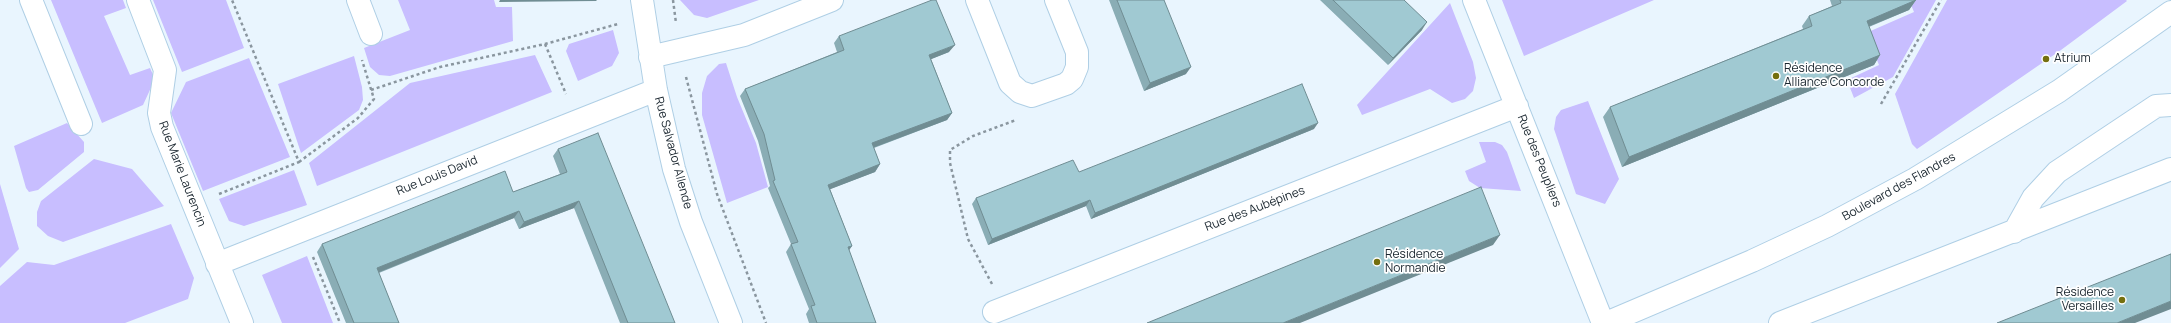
<!DOCTYPE html>
<meta charset="utf-8">
<style>
body{margin:0}
canvas{display:block;background:#e9f5fe}
</style>
<canvas width="2171" height="323"></canvas>
<script>
const ctx = document.querySelector('canvas').getContext('2d');
ctx.lineJoin = 'round';
function fill(path, color) { ctx.fillStyle = color; ctx.fill(path, 'evenodd'); }
const shape = rows => new Path2D(rows.map(r => 'M' + r).join(''));
function stroke(path, color, width, dash) { ctx.strokeStyle = color; ctx.lineWidth = width; ctx.lineCap = dash ? 'butt' : 'round'; ctx.setLineDash(dash || []); ctx.stroke(path); }
function label(font, color, halo, rows, align = 'center') {
  ctx.font = font + ' Manrope,sans-serif'; ctx.lineWidth = 3.5; ctx.setLineDash([]); ctx.textBaseline = 'middle'; ctx.strokeStyle = halo; ctx.fillStyle = color; for (const [text, x, y, turn = 0] of rows) {
    ctx.save(); ctx.translate(x, y); ctx.rotate((+turn || 0) * Math.PI / 180); ctx.textAlign = isNaN(turn) ? turn : align; if (halo) ctx.strokeText(text, 0, 0); ctx.fillText(text, 0, 0); ctx.restore();
  }
}
fill(shape([
 [51,0,123,0,126,8,104,16,130,75,150,68,155,79,143,105,102,123],
 [153,0,226,0,244,48,182,72],
 [398,0,494,0,496,7,512,7,513,41,390,76,379,75,370,67,364,48,410,30],
 [680,0,759,0,707,18,694,15],
 [1502,0,1654,0,1524,56],
 [1909,0,1936,0,1893,77,1854,98,1847,80,1879,65,1866,33,1914,12],
 [1947,0,2126,0,2127,1,2061,50,1917,149,1912,144,1895,94],
 [1450,3,1473,62,1476,78,1473,91,1465,99,1452,103,1430,89,1362,115,1357,105],
 [613,30,619,53,612,66,578,81,566,51,569,44],
 [535,55,552,92,317,186,309,163,410,83],
 [354,56,362,87,363,100,359,110,301,153,278,84],
 [249,58,290,157,203,191,171,113,186,82],
 [726,63,737,97,756,143,768,187,727,203,702,115,702,93,707,76,719,64],
 [1588,101,1619,179,1605,204,1576,194,1554,129,1556,117,1561,110],
 [67,123,84,142,84,152,38,190,29,192,26,188,14,146],
 [1479,142,1495,142,1502,145,1507,152,1521,191,1480,188,1469,181,1465,171,1486,162],
 [94,159,132,169,164,206,63,242,48,236,37,226,37,212,41,201],
 [294,170,307,205,244,226,229,221,219,199],
 [0,184,19,249,0,268],
 [171,224,194,278,188,299,125,323,0,323,0,286,27,262,54,265],
 [307,256,333,323,282,323,262,275]
]), '#c8beff');
const minor = shape([
 [31,0,81,124],
 [138,0,165,70,159,113,162,127,242,323],
 [358,0,371,34],
 [642,0,656,90,674,169,691,222,731,323],
 [977,0,1010,83,1020,92,1032,96,1066,84,1072,79,1077,67,1077,52,1056,0],
 [1474,0,1603,323],
 [650,57,744,35,832,0],
 [2014,232,2033,198,2057,172,2156,106,2171,105],
 [217,264,656,90],
 [994,312,1517,106],
 [1606,323,1752,261,1827,226,1915,179,2059,91,2171,12],
 [1780,323,2171,169]
]);
stroke(minor, '#afcfe5', 24);
stroke(shape([
 [673,0,676,23],
 [545,44,566,94],
 [686,77,717,194,766,323],
 [371,90,440,67,545,44,618,24],
 [1881,104,1941,0],
 [299,162,358,118,374,99,362,60],
 [219,194,299,162,232,0],
 [313,257,340,323],
 [992,284,968,239,950,163,950,150,973,136,1016,120]
]), '#8a969f', 2.5, [3, 3]);
stroke(minor, '#fff', 22);
fill(shape([
 [1109,0,1164,0,1186,74,1144,91],
 [1320,0,1404,0,1422,30,1388,65],
 [1830,0,1916,0,1909,10,1869,27,1880,55,1874,65,1622,167,1603,117,1610,107,1803,29,1802,26,1809,16,1832,6],
 [839,36,949,52,931,59,952,113,947,120,874,148,880,164,875,172,830,189,852,246,849,250,876,323,809,323,806,314,809,309,786,252,791,244,768,188,770,186,758,141,740,96,745,89,837,52,834,43],
 [1314,129,1091,219,1086,206,988,245,972,204,976,198,1079,172],
 [558,149,675,323,620,323,574,208,519,229,514,218,379,273,399,323,346,323,317,252,322,244,513,192,560,174,553,156]
]), '#8aadb5');
fill(shape([
 [500,0,597,0,596,1,499,2],
 [1916,0,1909,10,1860,30,1867,21],
 [1427,22,1422,30,1388,65,1393,58],
 [955,45,949,52,924,62,929,55],
 [1880,55,1874,65,1622,167,1629,157],
 [1191,67,1186,74,1144,91,1150,83],
 [952,113,947,120,867,150,872,143],
 [1318,123,1314,129,1091,219,1095,213],
 [880,164,875,172,823,192,828,185],
 [1090,200,1086,206,988,245,992,239],
 [579,201,574,208,519,229,524,222],
 [519,211,514,218,372,275,377,268],
 [1500,235,1493,245,1300,323,1283,323],
 [852,246,847,253,848,247],
 [2171,301,2171,309,2135,323,2117,323]
]), '#708d93');
const building = shape([
 [932,0,936,0,955,45,929,55,952,113,872,143,880,164,828,185,852,246,848,247,876,323,817,323,811,306,815,305,791,244,798,242,773,181,775,180,764,134,745,89,844,50,839,36,932,0],
 [1117,0,1164,0,1191,67,1150,83,1117,0],
 [1333,0,1404,0,1427,22,1393,58,1333,0],
 [1840,0,1916,0,1867,21,1880,55,1629,157,1610,107,1812,26,1809,16,1841,3,1840,0],
 [1302,84,1318,123,1095,213,1090,200,992,239,976,198,1073,160,1079,172,1302,84],
 [598,133,675,323,628,323,579,201,524,222,519,211,377,268,399,323,354,323,322,244,505,171,513,192,567,172,558,149,598,133],
 [1481,187,1500,235,1283,323,1147,323,1481,187],
 [2171,254,2171,301,2117,323,1997,323,2171,254]
]);
fill(building, '#a0c9d2');
stroke(building, '#708d93', 1);
for (const [x, y, r, color] of [
 [2046,59,4,"#746f0e"],
 [1776,76,4,"#746f0e"],
 [1377,262,4,"#746f0e"],
 [2122,300,4,"#746f0e"]
]) { const dot = new Path2D(); dot.arc(x, y, r, 0, 2 * Math.PI); ctx.fillStyle = color; ctx.fill(dot); stroke(dot, '#fff', 1.5); }
label('12px', '#19252e', '#fff', [
 ["Atrium",2054,59],
 ["Résidence",1784,69],
 ["Alliance Concorde",1784,83],
 ["Résidence",1385,255],
 ["Normandie",1385,269],
 ["Résidence",2114,293,"right"],
 ["Versailles",2114,307,"right"]
], 'left');
label('12px', '#19252e', '#fff', [
 ["Rue Salvador Allende",673,153,75],
 ["Rue des Peupliers",1539,161,68],
 ["Rue Marie Laurencin",182,174,69],
 ["Rue Louis David",437,176,-22],
 ["Boulevard des Flandres",1899,187,-29],
 ["Rue des Aubépines",1255,209,-21]
]);
</script>
